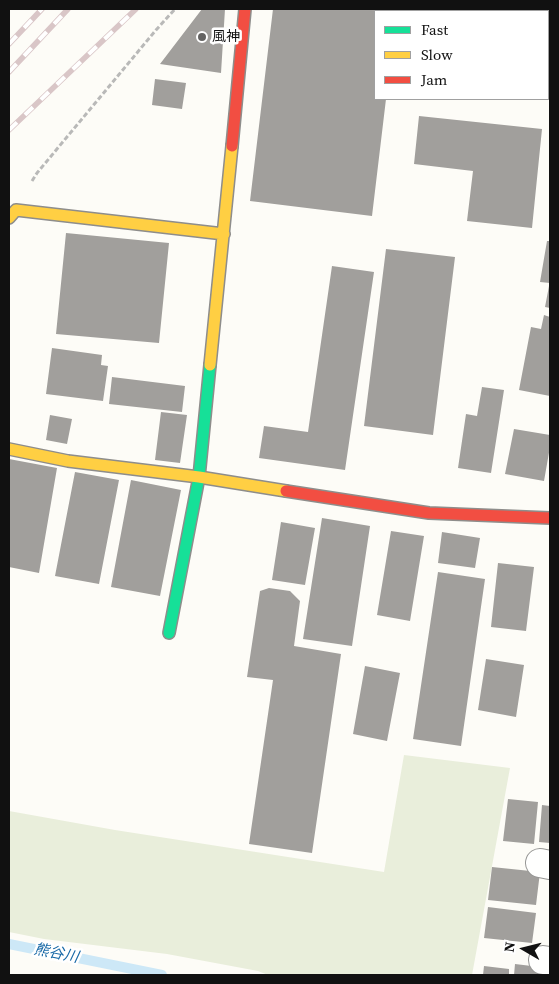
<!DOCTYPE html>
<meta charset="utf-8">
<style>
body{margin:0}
#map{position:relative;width:559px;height:984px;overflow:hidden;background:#fdfcf7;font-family:"Source Serif 4",serif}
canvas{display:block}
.frame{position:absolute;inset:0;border:10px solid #111;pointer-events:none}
.legend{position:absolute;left:374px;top:10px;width:175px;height:90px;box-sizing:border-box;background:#fff;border:1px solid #a0a0a0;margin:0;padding:6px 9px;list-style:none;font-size:15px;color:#111}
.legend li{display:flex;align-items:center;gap:10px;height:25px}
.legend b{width:25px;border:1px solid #a0a0a0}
.north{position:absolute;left:499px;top:924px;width:50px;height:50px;-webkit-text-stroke:4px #fff;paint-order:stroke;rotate:278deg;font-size:14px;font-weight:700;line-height:20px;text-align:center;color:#111}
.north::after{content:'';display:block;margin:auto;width:18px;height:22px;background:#111;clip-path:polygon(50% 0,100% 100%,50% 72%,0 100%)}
</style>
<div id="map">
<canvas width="559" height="984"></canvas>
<div class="frame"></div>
<ul class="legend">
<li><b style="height:6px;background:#16e098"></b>Fast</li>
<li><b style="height:6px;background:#ffcf43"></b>Slow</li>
<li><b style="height:6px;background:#f24e42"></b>Jam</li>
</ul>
<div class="north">N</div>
</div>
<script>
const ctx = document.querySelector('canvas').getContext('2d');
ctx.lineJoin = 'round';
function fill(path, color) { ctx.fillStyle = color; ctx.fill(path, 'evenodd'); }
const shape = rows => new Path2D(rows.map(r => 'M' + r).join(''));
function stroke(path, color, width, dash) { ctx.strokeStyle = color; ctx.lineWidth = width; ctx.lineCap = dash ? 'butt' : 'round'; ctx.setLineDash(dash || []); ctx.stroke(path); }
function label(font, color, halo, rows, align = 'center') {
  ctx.font = font + ' "Source Serif 4","Noto Sans JP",serif'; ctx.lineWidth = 5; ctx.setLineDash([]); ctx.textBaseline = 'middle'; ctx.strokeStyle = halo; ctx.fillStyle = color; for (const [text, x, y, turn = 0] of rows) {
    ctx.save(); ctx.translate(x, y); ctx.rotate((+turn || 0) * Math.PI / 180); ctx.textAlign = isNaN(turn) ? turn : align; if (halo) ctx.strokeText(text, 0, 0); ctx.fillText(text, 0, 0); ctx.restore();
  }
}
fill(shape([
 [404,755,510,768,472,975,268,975,258,971,167,954,44,939,9,932,9,811,115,830,384,872]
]), '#e9eedb');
stroke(shape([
 [9,944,162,975]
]), '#cde8f7', 10);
fill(shape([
 [202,9,225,9,221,73,160,64],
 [273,9,396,9,396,11,375,11,375,99,386,99,372,216,250,201],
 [155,79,186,83,182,109,152,105],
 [419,116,542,129,532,228,467,221,473,171,414,164],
 [66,233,169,243,159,343,56,334],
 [547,241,550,241,550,283,540,282],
 [386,249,455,257,433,435,364,426],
 [332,266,374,272,345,470,259,458,264,426,308,432],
 [549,286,550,286,550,308,545,307],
 [544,315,550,317,550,396,519,390,531,327,541,329],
 [52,348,102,355,101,365,108,366,103,401,46,394],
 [112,377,185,386,182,412,109,404],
 [482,387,504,390,491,473,458,468,466,414,477,416],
 [161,412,187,415,180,463,155,460],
 [50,415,72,419,67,444,46,440],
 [514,429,550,435,550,447,544,481,505,474],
 [9,459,57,468,39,573,9,567],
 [75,472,119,480,99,584,55,576],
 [131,480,181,490,160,596,111,587],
 [322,518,370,526,352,646,303,639],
 [281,522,315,528,305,585,272,580],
 [391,531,424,536,410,621,377,615],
 [442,532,480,538,475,568,438,563],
 [498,563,534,567,526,631,491,627],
 [438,572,485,579,461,746,413,739],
 [269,588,290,591,300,601,294,646,341,654,312,853,249,844,273,680,247,677,260,591],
 [486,659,524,665,516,717,478,710],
 [365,666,400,673,387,741,353,734],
 [508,799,538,802,534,844,503,841],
 [542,805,550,806,550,843,539,842],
 [492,867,540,872,536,905,488,900],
 [488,907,536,913,532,943,484,938],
 [515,964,540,967,539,975,514,975],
 [484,966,509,969,509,975,483,975]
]), '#a19f9c');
const street = shape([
 [540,863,550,865],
 [543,960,550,961]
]);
const fast = shape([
 [169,633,199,477,210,365]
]);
const slow = shape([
 [9,218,16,210,224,234],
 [210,365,232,146],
 [9,449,68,461,199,477,286,491]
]);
const jam = shape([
 [232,146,245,9],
 [286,491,429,513,550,518]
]);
stroke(street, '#979795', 30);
stroke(fast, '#8e8d8b', 14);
stroke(slow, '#8e8d8b', 14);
stroke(jam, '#8e8d8b', 14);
stroke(shape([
 [32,181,37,173,156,30,175,9]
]), '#b9b9b8', 3, [5, 2.5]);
stroke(street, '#fffffe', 28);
stroke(fast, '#16e098', 11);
stroke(slow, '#ffcf43', 11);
stroke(jam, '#f24e42', 11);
const rail = shape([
 [9,44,42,9],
 [9,72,68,9],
 [9,130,136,9]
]);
stroke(rail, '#d9c6c7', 5.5);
stroke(rail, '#fff', 4, [11]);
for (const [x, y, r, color] of [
 [202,37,5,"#646362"]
]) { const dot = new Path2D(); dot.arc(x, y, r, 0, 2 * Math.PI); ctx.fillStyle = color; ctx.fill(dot); stroke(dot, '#fff', 2); }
label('14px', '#111', '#fff', [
 ["風神",212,37]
], 'left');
label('italic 15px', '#1768a6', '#fff', [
 ["熊谷川",56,954,11]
]);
</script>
